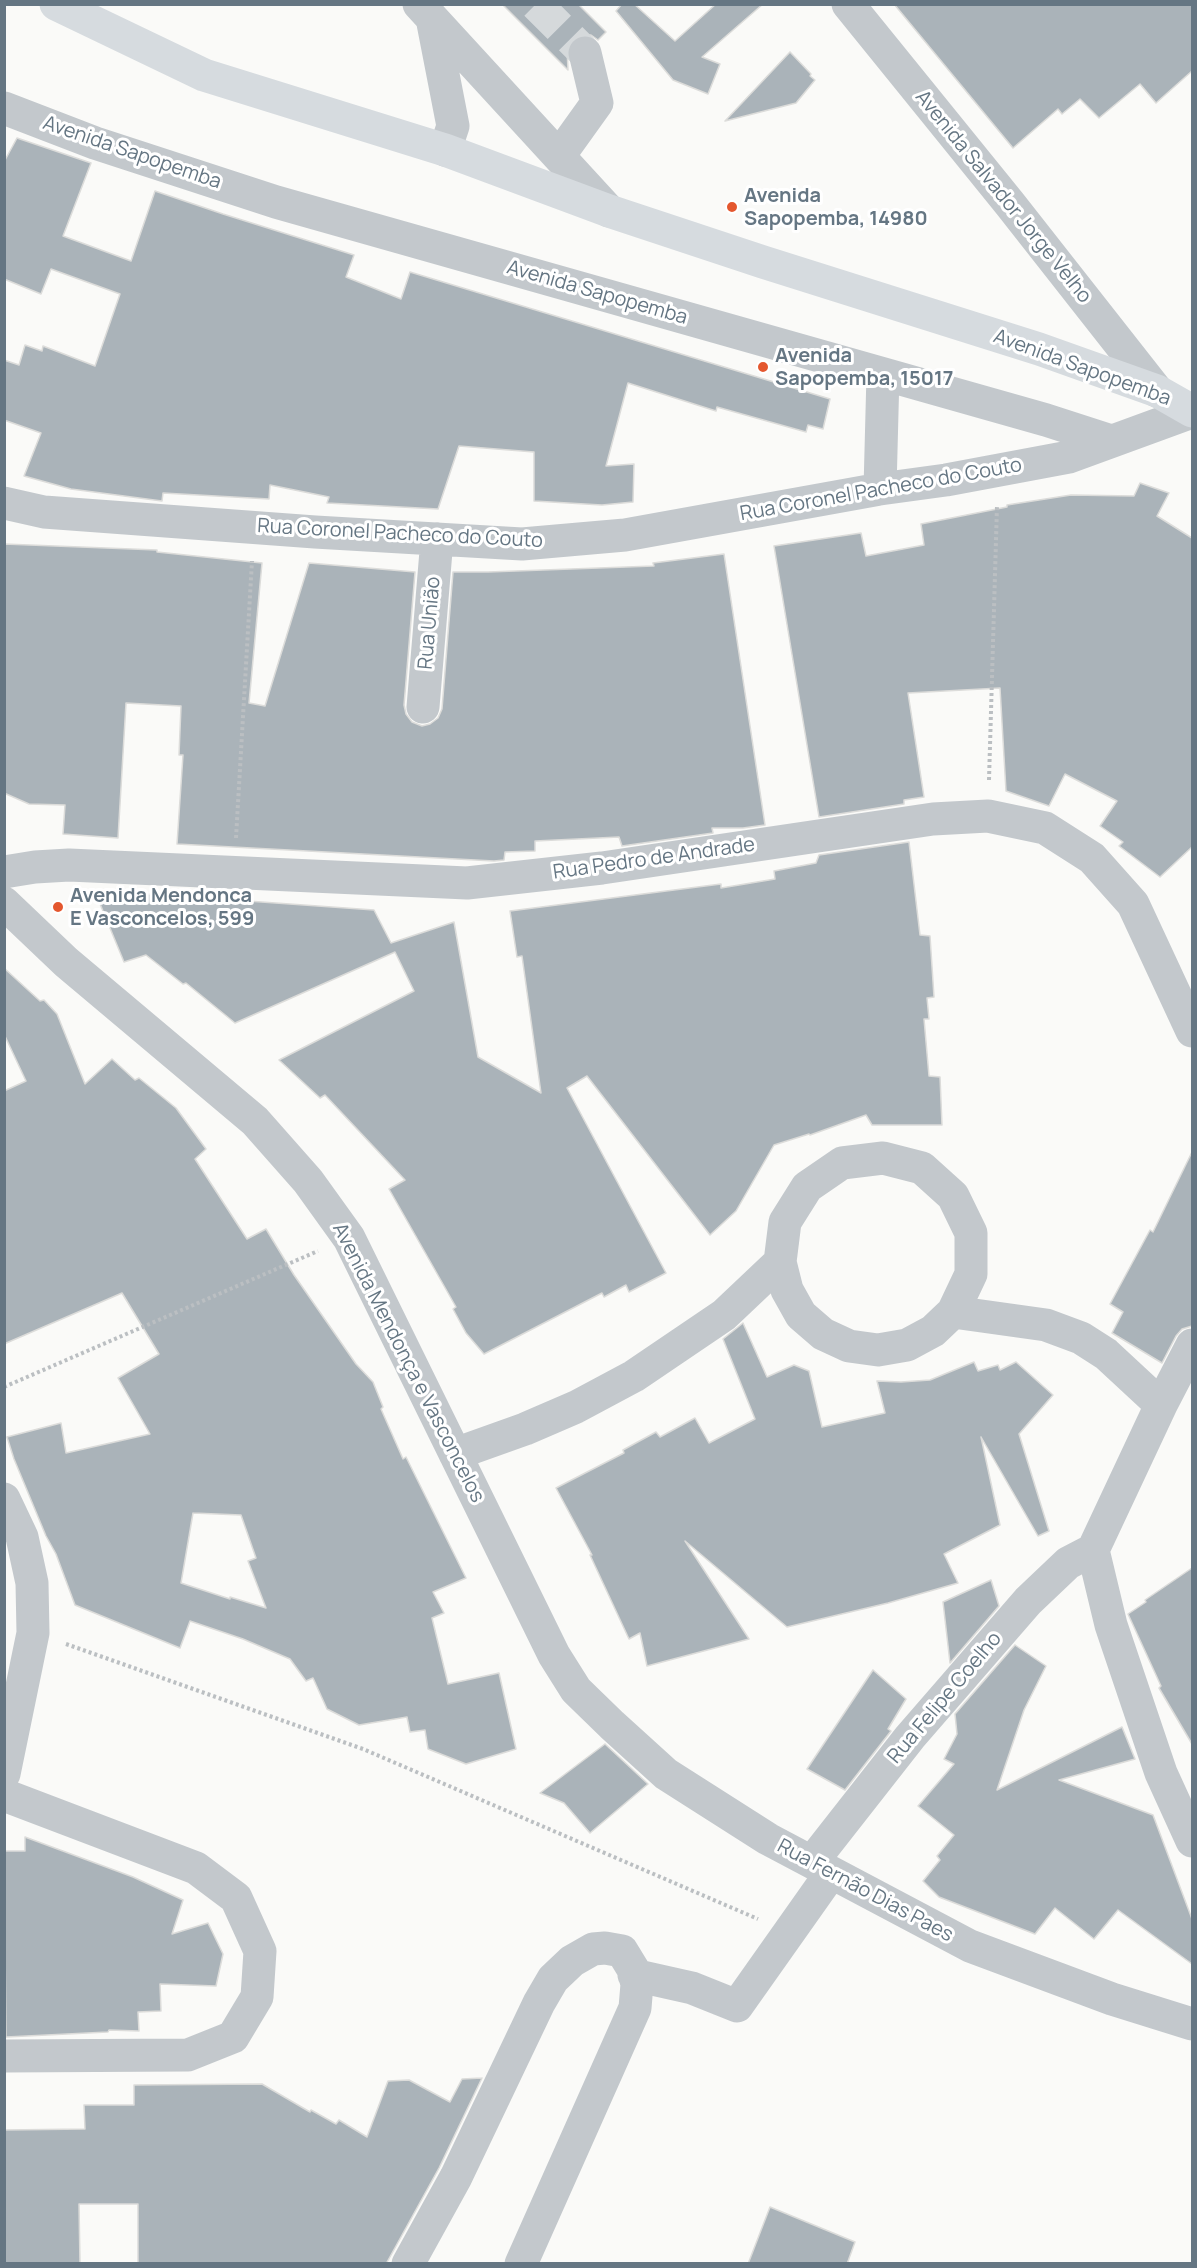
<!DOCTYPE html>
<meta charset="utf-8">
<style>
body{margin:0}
#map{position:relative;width:1197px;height:2268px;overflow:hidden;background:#fafaf8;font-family:Manrope,sans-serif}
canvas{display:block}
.frame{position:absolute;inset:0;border:6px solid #657683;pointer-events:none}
</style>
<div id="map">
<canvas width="1197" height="2268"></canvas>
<div class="frame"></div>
</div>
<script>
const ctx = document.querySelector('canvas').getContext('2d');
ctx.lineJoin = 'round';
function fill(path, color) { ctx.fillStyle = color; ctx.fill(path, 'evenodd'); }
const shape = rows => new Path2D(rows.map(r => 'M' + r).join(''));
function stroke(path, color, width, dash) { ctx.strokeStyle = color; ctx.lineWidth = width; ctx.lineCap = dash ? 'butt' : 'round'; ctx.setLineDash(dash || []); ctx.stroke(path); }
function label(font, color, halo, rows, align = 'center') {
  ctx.font = font + ' Manrope,sans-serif'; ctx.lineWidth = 6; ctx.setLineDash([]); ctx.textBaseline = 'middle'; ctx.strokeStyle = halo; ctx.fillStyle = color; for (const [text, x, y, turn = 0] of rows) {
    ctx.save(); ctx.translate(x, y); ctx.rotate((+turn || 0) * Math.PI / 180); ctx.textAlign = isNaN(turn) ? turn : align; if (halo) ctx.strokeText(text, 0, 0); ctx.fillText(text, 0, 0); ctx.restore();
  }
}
const building = shape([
 [502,4,578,4,606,32,598,40,591,35,581,35,572,40,567,48,568,70,502,4],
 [622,4,634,4,675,41,716,4,763,4,702,57,720,64,708,94,673,80,616,11,622,4],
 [894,4,1192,4,1192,71,1156,103,1140,84,1099,118,1080,99,1062,114,1058,109,1013,148,894,4],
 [790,52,811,74,810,76,815,80,796,103,725,121,790,52],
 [17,138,91,163,63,236,131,261,155,191,223,214,354,255,346,277,401,299,410,272,830,399,823,429,808,425,806,432,717,407,716,411,628,383,606,466,634,464,633,502,602,505,534,501,534,452,459,446,438,509,327,503,329,497,270,485,269,499,163,493,162,501,71,489,24,476,41,433,4,420,4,360,19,365,25,345,42,351,43,346,95,366,120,294,51,269,41,294,4,279,4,162,17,138],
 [1140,483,1169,493,1157,516,1192,538,1192,847,1160,877,1119,846,1123,842,1100,826,1117,801,1065,774,1049,806,1006,791,1000,688,908,693,924,797,904,800,904,804,819,817,774,546,861,533,866,556,924,545,921,524,1007,507,1007,505,1071,495,1134,496,1140,483],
 [4,544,157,550,157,552,262,563,249,703,265,706,309,563,415,572,404,705,406,714,412,722,422,726,430,724,438,718,442,709,453,572,488,572,654,566,653,563,724,554,765,825,743,828,712,828,713,833,622,846,619,837,535,841,535,851,505,852,504,860,494,861,177,844,183,755,179,755,181,706,126,703,118,838,63,834,65,805,29,804,4,793,4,544],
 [909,842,920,935,930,936,934,997,927,998,929,1019,924,1019,929,1076,940,1077,942,1125,872,1125,866,1115,810,1135,809,1134,774,1145,736,1211,710,1235,587,1076,567,1088,666,1273,629,1292,626,1285,604,1297,602,1293,484,1354,466,1333,453,1309,456,1307,389,1189,405,1180,325,1095,320,1098,279,1060,414,991,395,952,235,1023,186,983,183,984,146,955,124,962,98,899,135,896,135,893,374,910,391,943,454,922,478,1057,541,1093,522,956,517,957,510,911,721,884,721,888,775,879,774,871,816,863,819,855,909,842],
 [4,968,40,1001,44,1000,57,1014,85,1084,112,1059,135,1080,139,1078,176,1108,206,1149,195,1159,247,1239,266,1229,294,1275,356,1364,373,1382,383,1407,381,1409,403,1459,406,1457,466,1578,433,1592,444,1613,432,1618,448,1684,499,1673,516,1749,466,1764,428,1749,425,1730,410,1732,407,1717,359,1725,327,1709,313,1678,306,1681,290,1659,243,1639,190,1621,180,1648,75,1605,56,1554,46,1536,14,1459,7,1437,61,1423,66,1453,150,1434,118,1378,159,1354,122,1293,4,1344,4,1091,26,1081,4,1034,4,968],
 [193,1513,241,1515,256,1558,248,1561,266,1608,230,1597,230,1599,181,1583,193,1513],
 [1192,1152,1192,1326,1182,1329,1176,1336,1162,1363,1112,1333,1123,1312,1110,1304,1150,1230,1153,1232,1192,1152],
 [743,1323,767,1377,794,1365,809,1371,822,1427,885,1413,877,1381,901,1382,930,1380,974,1362,978,1371,998,1365,1000,1370,1016,1362,1053,1395,1019,1434,1049,1531,1038,1536,981,1437,1000,1525,944,1554,958,1583,888,1603,787,1627,685,1541,749,1639,647,1666,640,1633,629,1639,590,1555,592,1555,556,1488,624,1453,623,1450,656,1432,660,1437,695,1418,709,1443,755,1419,723,1339,743,1323],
 [1192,1568,1192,1744,1159,1688,1161,1686,1128,1614,1146,1602,1145,1600,1192,1568],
 [991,1580,999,1606,950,1663,943,1602,991,1580],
 [1015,1645,1046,1666,1024,1710,997,1790,1122,1727,1135,1759,1059,1780,1153,1815,1192,1919,1192,1964,1118,1910,1094,1939,1055,1908,1035,1934,939,1897,923,1881,940,1860,937,1856,954,1835,918,1806,954,1764,944,1759,957,1734,955,1714,1015,1645],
 [873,1670,906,1699,888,1729,891,1731,845,1790,807,1769,873,1670],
 [605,1744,648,1784,590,1833,564,1803,540,1793,605,1744],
 [25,1837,133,1877,183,1900,172,1934,208,1923,223,1954,216,1986,160,1984,161,2011,138,2012,139,2031,109,2030,108,2032,6,2037,4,1851,25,1851,25,1837],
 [482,2078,439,2168,386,2264,138,2264,138,2204,79,2204,80,2264,4,2264,4,2130,85,2129,84,2105,134,2105,134,2085,262,2084,310,2112,311,2110,336,2124,339,2120,367,2137,388,2081,409,2080,450,2102,462,2079,482,2078],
 [770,2207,855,2242,847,2264,748,2264,770,2207]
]);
fill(building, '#aab3b9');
stroke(building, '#dcdcda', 1.5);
stroke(shape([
 [536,4,585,53]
]), '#d5d9db', 33, [33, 16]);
stroke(shape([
 [989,780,997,506],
 [236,838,252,561],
 [4,1387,318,1251],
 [66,1644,363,1749,758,1919]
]), '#bbbfc2', 4, [3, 3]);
stroke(shape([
 [419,4,609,211],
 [848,4,1010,204,1157,391],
 [432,18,453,126,445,150],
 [4,108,95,143,276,202,1046,420,1111,441],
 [559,156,597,103,585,53],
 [880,489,883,374],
 [4,503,44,512,315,532,522,544,625,535,880,489,946,480,1069,457,1192,412],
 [423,707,437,539],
 [4,872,35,867,69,865,467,883,602,868,933,819,988,816,1045,828,1092,858,1133,904,1192,1031],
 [4,903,66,962,255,1121,308,1181,349,1238,554,1655,576,1690,612,1725,666,1774,768,1839,970,1946,1112,1999,1192,2024],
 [953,1312,1046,1325,1081,1338,1106,1354,1161,1405],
 [1192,1345,1161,1405,1093,1550,1111,1625,1161,1773,1192,1841],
 [455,1454,525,1429,576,1407,634,1376,724,1315,780,1262,785,1222,807,1187,842,1163,883,1158,922,1168,953,1196,971,1233,971,1274,953,1312,933,1331,907,1345,878,1350,849,1346,823,1334,801,1315,787,1290,780,1262],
 [4,1499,22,1537,32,1583,33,1633,4,1774],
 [4,1795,196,1868,236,1898,260,1951,257,1997,233,2037,188,2055,4,2056],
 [812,1862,910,1737,1028,1601,1068,1563,1093,1550],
 [634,1975,692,1988,737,2006,831,1873],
 [408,2264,456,2177,539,2003,553,1979,572,1961,593,1949,605,1948,622,1951,633,1969,637,1984,635,2008,521,2264]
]), '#c3c8cc', 33);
stroke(shape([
 [56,4,204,75,445,150,609,211,763,262,1039,349,1157,391,1192,411]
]), '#d6dbdf', 33);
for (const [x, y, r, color] of [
 [732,207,6,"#e4572e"],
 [763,367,6,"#e4572e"],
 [58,907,6,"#e4572e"]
]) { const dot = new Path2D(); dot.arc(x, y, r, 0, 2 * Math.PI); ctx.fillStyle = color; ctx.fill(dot); stroke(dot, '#fff', 2); }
label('20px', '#657683', '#fff', [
 ["Avenida Sapopemba",132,153,19],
 ["Avenida Salvador Jorge Velho",1003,197,51],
 ["Avenida Sapopemba",597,293,16],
 ["Avenida Sapopemba",1082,368,20],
 ["Rua Coronel Pacheco do Couto",881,490,-10],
 ["Rua Coronel Pacheco do Couto",400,534,3],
 ["Rua União",430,623,-85],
 ["Rua Pedro de Andrade",654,859,-8],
 ["Avenida Mendonça e Vasconcelos",408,1363,63],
 ["Rua Felipe Coelho",945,1698,-50],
 ["Rua Fernão Dias Paes",865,1891,28]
]);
label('bold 20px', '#657683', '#fff', [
 ["Avenida",744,196],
 ["Sapopemba, 14980",744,219],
 ["Avenida",775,356],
 ["Sapopemba, 15017",775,379],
 ["Avenida Mendonca",70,896],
 ["E Vasconcelos, 599",70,919]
], 'left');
</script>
